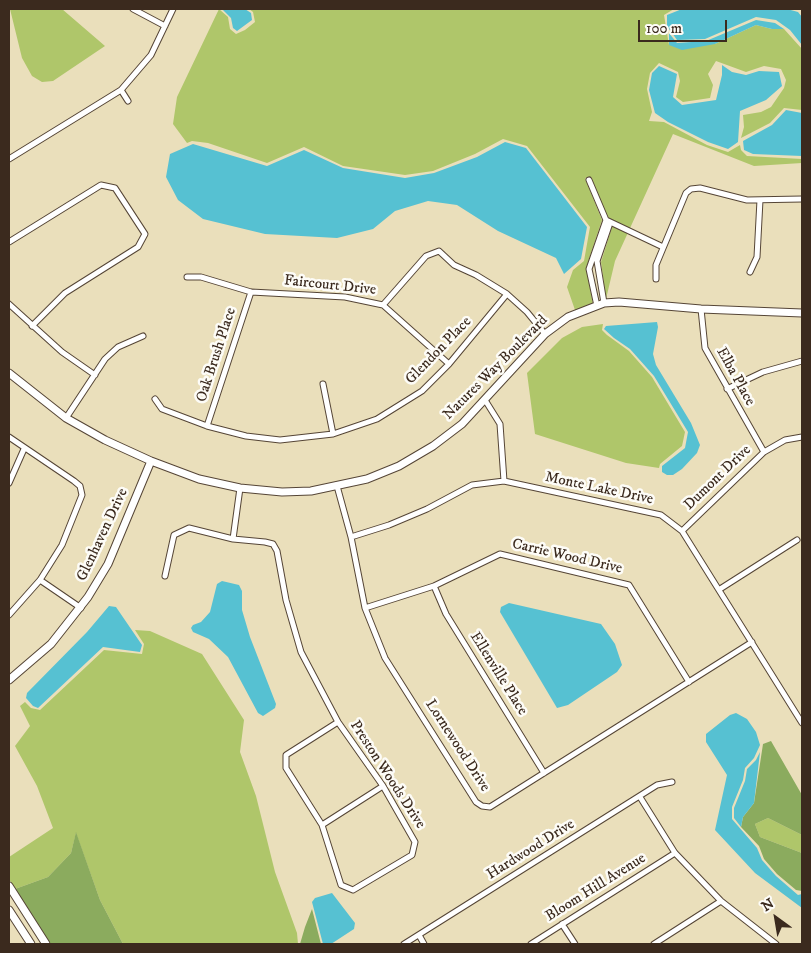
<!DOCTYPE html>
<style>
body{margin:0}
#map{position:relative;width:811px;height:953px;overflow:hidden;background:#eadfbb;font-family:"IM FELL DW Pica",serif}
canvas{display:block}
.frame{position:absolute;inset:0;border:10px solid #3b2a1e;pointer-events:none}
.north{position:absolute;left:751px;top:893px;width:50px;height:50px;-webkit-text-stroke:4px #fdfcf7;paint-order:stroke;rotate:328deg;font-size:14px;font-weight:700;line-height:20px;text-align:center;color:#3b2a1e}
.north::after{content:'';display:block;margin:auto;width:18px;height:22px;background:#3b2a1e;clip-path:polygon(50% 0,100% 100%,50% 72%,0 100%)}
.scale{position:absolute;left:638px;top:20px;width:89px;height:22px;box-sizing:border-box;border:2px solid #3b2a1e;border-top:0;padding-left:6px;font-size:15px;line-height:18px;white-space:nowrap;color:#3b2a1e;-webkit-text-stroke:4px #fdfcf7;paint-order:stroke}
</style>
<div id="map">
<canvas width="811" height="953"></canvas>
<div class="frame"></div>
<div class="north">N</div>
<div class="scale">100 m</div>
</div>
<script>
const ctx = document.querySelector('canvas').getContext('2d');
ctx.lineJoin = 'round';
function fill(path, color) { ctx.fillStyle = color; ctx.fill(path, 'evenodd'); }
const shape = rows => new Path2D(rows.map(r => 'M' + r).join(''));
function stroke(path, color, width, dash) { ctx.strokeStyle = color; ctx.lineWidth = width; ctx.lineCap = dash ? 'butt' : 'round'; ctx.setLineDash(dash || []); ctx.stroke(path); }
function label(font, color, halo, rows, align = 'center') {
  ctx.font = font + ' "IM FELL DW Pica",serif'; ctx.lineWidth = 5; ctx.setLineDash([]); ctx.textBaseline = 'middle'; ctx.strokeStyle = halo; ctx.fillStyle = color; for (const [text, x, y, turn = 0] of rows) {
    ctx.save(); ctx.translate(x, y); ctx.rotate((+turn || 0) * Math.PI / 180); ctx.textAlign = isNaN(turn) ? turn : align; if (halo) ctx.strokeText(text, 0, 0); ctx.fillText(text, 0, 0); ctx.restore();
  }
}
fill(shape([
 [10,9,62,9,105,46,53,81,42,82,32,76,22,58],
 [219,9,228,17,230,29,236,34,245,30,255,22,253,12,249,9,674,9,664,15,669,45,715,44,756,25,772,29,784,29,802,49,802,110,784,108,770,123,741,138,744,127,743,115,761,112,771,107,784,88,786,80,781,69,764,66,746,72,716,61,708,74,713,85,710,98,683,102,676,97,680,81,678,72,659,63,650,73,647,89,652,112,649,121,664,122,707,145,728,152,740,145,741,150,747,156,802,159,802,163,754,166,673,134,615,261,606,299,601,262,613,224,607,216,591,177,585,178,602,220,586,268,593,304,575,310,567,287,573,270,584,261,590,227,527,146,503,139,475,154,433,171,405,175,343,166,304,147,267,163,208,143,192,141,187,143,173,124,177,97],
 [603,324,602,330,607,335,629,351,652,377,685,432,682,446,660,464,659,468,626,463,535,434,527,373,562,338,582,327],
 [135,630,150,631,202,654,244,720,240,752,256,796,275,872,297,933,298,944,123,944,100,900,76,833,71,853,48,877,15,889,9,879,9,857,53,828,37,786,15,746,30,726,20,706,25,702,31,708,40,710,104,650,142,654,144,644],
 [768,818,802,835,802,853,760,837,755,824]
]), '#afc66a');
fill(shape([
 [771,741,802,795,802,835,768,818,755,824,760,837,802,853,802,891,796,890,777,874,764,859,759,846,741,827,743,817,754,803,763,744],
 [76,832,100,900,123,944,48,944,15,889,48,877,71,853],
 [312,909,321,944,300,944,305,927]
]), '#8bab5e');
fill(shape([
 [222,9,245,9,251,13,252,20,237,31,233,28,231,18],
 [682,9,787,9,798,12,802,17,802,45,790,30,776,20,756,17,705,39,677,40,667,26,667,15],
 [756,20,775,23,784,29,772,29,756,25,715,44,682,50,669,45,669,33,677,43,706,41],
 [722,65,732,72,746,75,759,71,779,72,782,86,766,100,740,111,738,142,728,149,708,142,668,122,655,113,649,90,652,73,659,66,677,74,673,97,682,105,716,100,722,75],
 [786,110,802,113,802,156,753,154,744,150,743,141,772,125],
 [505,142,526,148,587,227,581,259,564,274,556,258,498,231,457,205,428,201,395,211,373,229,337,238,265,234,203,219,178,200,166,177,170,154,193,144,267,166,304,150,343,168,405,178,434,173,477,157],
 [657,322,658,327,653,354,656,365,691,423,700,445,697,453,682,469,673,475,667,475,662,472,662,466,685,448,688,432,654,376,630,349,614,338,604,329,606,326],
 [222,581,239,585,242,591,242,610,250,637,276,704,275,708,263,716,258,713,228,657,209,639,193,632,191,628,193,625,201,622,210,612,217,584],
 [509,603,601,624,615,644,622,665,617,672,568,705,557,708,500,612,501,607],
 [109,606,116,607,142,645,140,652,103,647,38,708,33,706,26,698,27,693,87,632],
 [736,713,747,719,756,732,760,745,754,758,745,768,743,780,732,807,732,819,757,848,762,860,776,876,798,895,802,894,802,908,755,873,715,830,727,775,706,742,706,734,730,715],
 [760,752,754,803,743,817,741,827,734,818,734,808,745,781,747,769,756,760],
 [332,893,355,923,354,929,331,944,323,944,312,902,315,898]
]), '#56c1d2');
const street = shape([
 [133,9,165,26],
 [121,90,128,101],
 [9,159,121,90,151,55,173,9],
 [589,180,606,220,663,247],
 [9,242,101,185,115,188,145,234,138,247,65,293,32,326],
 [750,272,757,257,760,200],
 [187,277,201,277,251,292,345,297,383,305,449,364],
 [656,279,656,265,686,193,691,189,700,188,747,200,802,199],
 [604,303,597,261,610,223],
 [9,304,62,352,95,375],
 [383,305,426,256,439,251,454,265,476,275,507,294,527,312,545,334],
 [597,306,589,269,606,220],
 [701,309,705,348,764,452],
 [323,384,333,434],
 [727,389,763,372,802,361],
 [155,399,162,409,207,426,246,436,280,440,333,434,377,419,422,391,449,364,507,294],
 [485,400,500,424,504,481],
 [66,418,105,359,118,347,143,336],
 [207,426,251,292],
 [9,437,74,481,80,486,82,495,62,545,40,580,9,615],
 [9,483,24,449],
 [337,486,351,537,365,608,385,658,476,802,482,806,490,807,752,642],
 [682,531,764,452,785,440,802,437],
 [351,537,389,525,427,509,472,485,504,481,661,515,682,531,802,723],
 [233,539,240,488],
 [165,576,174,535,189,528,233,539,265,542,273,544,277,551,286,600,301,652,338,722,383,786,415,842,412,855,353,890,341,885,322,825,286,768,286,755,338,722],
 [40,580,81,608],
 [434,586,446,614,544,773],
 [720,589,797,540],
 [365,608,434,586,500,554,629,585,689,682],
 [640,797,675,853,721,901,776,944],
 [322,825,383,786],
 [562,924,575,944],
 [419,935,424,944],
 [404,944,657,785,672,782],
 [531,944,675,853],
 [654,944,721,901]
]);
const secondary = shape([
 [9,373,66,418,105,440,151,461,199,479,240,488,282,492,311,491,367,479,399,466,433,446,462,424,545,334,568,317,604,303,619,302,701,309,802,313],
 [9,680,51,644,88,597,108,564,151,461],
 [9,886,46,944],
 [9,910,31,944]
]);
stroke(street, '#554536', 7);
stroke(secondary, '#554536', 9);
stroke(street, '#fff', 5);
stroke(secondary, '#fff', 7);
label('15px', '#3b2a1e', '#fdfcf7', [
 ["Faircourt Drive",330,286,6],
 ["Glendon Place",439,351,-46],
 ["Oak Brush Place",217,355,-72],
 ["Natures Way Boulevard",496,368,-45],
 ["Elba Place",735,377,61],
 ["Dumont Drive",718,478,-44],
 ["Monte Lake Drive",599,489,12],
 ["Glenhaven Drive",103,535,-65],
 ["Carrie Wood Drive",567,557,13],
 ["Ellenville Place",498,674,58],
 ["Lornewood Drive",457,746,57],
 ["Preston Woods Drive",387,775,57],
 ["Hardwood Drive",531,850,-32],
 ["Bloom Hill Avenue",596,888,-32]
]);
</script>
